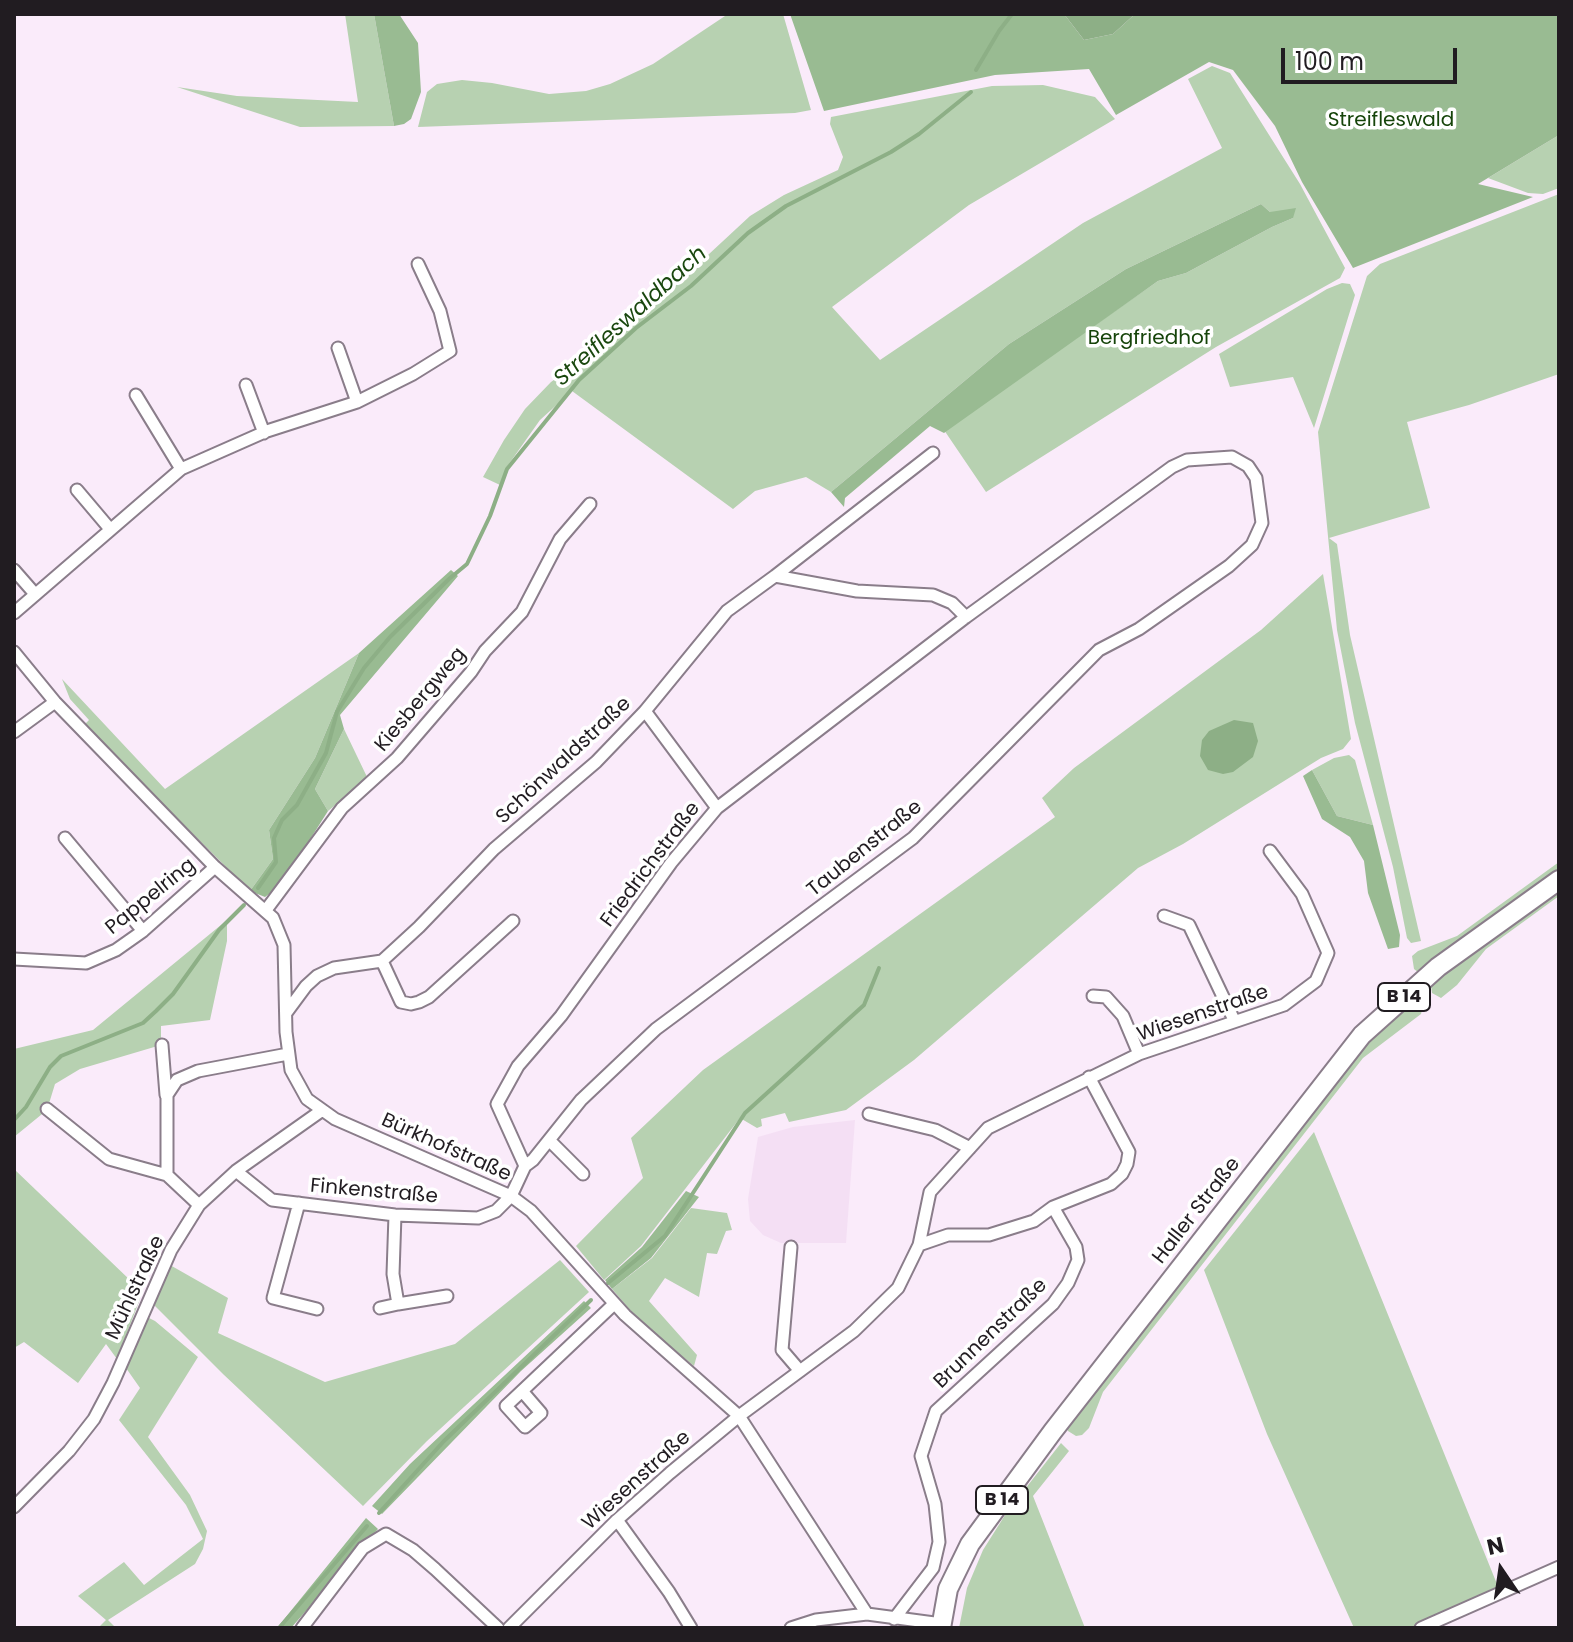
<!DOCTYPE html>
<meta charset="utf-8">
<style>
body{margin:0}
#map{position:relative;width:1573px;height:1642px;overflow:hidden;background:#faebfa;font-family:Poppins,sans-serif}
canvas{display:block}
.frame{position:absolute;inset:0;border:16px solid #211c21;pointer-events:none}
.north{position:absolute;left:1461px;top:1530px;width:80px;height:80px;-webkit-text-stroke:6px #fff;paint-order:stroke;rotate:347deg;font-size:22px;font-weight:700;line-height:32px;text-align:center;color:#211c21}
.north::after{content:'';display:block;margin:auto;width:28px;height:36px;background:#211c21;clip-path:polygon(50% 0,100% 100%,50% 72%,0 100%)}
.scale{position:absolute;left:1281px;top:48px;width:176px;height:36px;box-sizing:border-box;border:4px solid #211c21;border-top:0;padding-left:10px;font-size:24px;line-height:28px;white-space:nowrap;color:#211c21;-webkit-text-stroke:6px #fff;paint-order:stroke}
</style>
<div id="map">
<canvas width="1573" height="1642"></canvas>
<div class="frame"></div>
<div class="north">N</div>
<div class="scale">100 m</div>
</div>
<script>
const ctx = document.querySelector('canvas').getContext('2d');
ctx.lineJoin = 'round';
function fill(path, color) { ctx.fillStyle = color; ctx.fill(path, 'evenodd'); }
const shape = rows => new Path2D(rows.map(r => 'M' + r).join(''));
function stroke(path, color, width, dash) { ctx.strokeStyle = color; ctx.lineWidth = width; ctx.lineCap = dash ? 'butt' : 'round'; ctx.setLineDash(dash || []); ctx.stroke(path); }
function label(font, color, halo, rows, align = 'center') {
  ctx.font = font + ' Poppins,sans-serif'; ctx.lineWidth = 7; ctx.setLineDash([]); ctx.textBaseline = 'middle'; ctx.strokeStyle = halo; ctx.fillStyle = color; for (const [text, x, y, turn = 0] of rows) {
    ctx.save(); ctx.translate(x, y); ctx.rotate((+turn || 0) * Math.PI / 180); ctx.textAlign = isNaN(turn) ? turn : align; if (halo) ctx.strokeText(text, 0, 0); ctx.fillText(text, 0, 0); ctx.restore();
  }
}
fill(shape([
 [855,1120,846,1243,781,1243,763,1235,750,1221,748,1199,758,1137,793,1127]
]), '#f4dff4');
fill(shape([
 [345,14,374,14,394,126,300,127,177,87,237,96,358,102],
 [728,14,783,14,811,110,795,113,418,127,427,92,437,84,462,80,492,83,549,94,586,91,610,84,653,64],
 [1212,66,1230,73,1300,184,1345,268,1340,278,1216,347,986,492,944,430,1158,281,1186,273,1272,227,1293,218,1270,212,1261,204,1126,269,1009,344,831,492,806,477,755,491,733,509,572,391,540,420,506,468,500,485,483,477,504,440,525,409,551,382,615,337,653,306,750,216,784,195,838,170,843,157,830,124,831,117,992,86,1043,85,1095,97,1115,119,969,205,832,307,880,360,1083,223,1222,148,1188,79],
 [1559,135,1559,188,1543,194,1528,193,1488,178],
 [1559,194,1559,374,1469,405,1407,422,1430,508,1329,538,1337,544,1350,635,1421,941,1411,943,1407,938,1393,867,1355,723,1337,630,1318,432,1367,276,1380,264],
 [1342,283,1350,284,1355,295,1314,428,1293,377,1230,387,1219,354,1327,289],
 [1323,574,1351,739,1343,749,1321,758,1183,844,1138,868,914,1060,846,1110,789,1122,785,1113,761,1119,762,1126,757,1128,740,1118,641,1246,604,1280,576,1246,643,1178,631,1138,703,1070,1055,817,1042,798,1074,768,1261,630],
 [359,653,315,758,269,830,273,859,250,891,84,725,89,720,70,699,62,679,165,789],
 [344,729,368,779,328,811,315,789],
 [1349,755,1355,760,1373,825,1337,816,1312,770,1334,758],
 [1559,862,1559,869,1419,973,1414,969,1412,956,1418,951,1457,936],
 [1559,890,1559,896,1486,949,1457,985,1441,998,1432,993,1431,985,1440,977],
 [227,920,227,941,210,1020,161,1026,161,1045,80,1069,55,1084,47,1110,14,1137,14,1049,93,1030],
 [1411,998,1420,999,1423,1006,1421,1014,1363,1058,1103,1392,1089,1428,1082,1435,1076,1436,1068,1431,1065,1424,1359,1051],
 [1314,1132,1499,1589,1409,1628,1354,1628,1267,1434,1204,1270],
 [14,1169,131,1281,140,1299,117,1359,106,1344,78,1383,24,1342,14,1348],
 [691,1208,727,1213,732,1230,726,1231,717,1254,707,1253,699,1297,665,1278,649,1301,697,1355,694,1366,642,1324,612,1289,652,1258],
 [560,1260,589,1292,427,1441,363,1506,223,1374,153,1304,170,1265,228,1298,218,1333,325,1382,455,1344],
 [147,1317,155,1321,198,1357,148,1437,190,1495,207,1531,203,1549,195,1564,108,1620,116,1628,98,1628,106,1620,78,1596,124,1562,144,1585,203,1539,186,1505,119,1420,140,1388,126,1368],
 [1061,1443,1069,1451,1033,1496,1085,1628,959,1628,967,1588,983,1550,1007,1512]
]), '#b7d1b1');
fill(shape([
 [374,14,399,14,418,43,421,92,411,119,404,124,394,126],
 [790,14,1064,14,1084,40,1113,34,1135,14,1559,14,1559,135,1478,184,1533,197,1353,268,1302,182,1275,126,1233,70,1209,62,1116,115,1089,69,995,75,824,111],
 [1261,204,1270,212,1296,208,1293,218,1272,227,1186,273,1158,281,944,433,930,426,845,498,844,507,831,492,1009,344,1126,269],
 [451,570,458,576,340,715,344,729,315,789,328,811,288,874,273,891,265,897,250,891,273,859,269,830,315,758,359,653],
 [1312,770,1337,816,1373,825,1400,935,1399,947,1388,949,1368,893,1364,861,1350,837,1322,819,1303,776],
 [686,1191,699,1197,651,1258,612,1289,605,1280,642,1247],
 [584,1301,591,1308,521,1371,382,1514,372,1506,410,1464],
 [366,1518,378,1529,291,1628,277,1628]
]), '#99bb92');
fill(shape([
 [1064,14,1135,14,1113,34,1084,40],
 [1234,720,1253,723,1258,741,1253,757,1233,772,1223,774,1208,770,1200,756,1202,740,1209,731]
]), '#8daf86');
stroke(shape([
 [976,70,999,31,1012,14],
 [258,888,276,862,274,838,282,820,297,805,326,753,337,712,364,668,390,637,449,579,467,564,490,516,507,469,579,380,636,328,691,286,748,233,786,206,891,152,919,134,971,92],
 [14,1120,26,1107,50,1067,61,1056,143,1023,156,1011,173,994,219,930,244,905],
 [608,1283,665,1236,745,1113,864,1005,879,968],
 [379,1513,444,1441,591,1300],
 [279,1628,367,1526]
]), '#8daf86', 4);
const minor = shape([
 [338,348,357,402],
 [246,385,264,433],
 [136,395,181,469],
 [77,490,110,529],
 [14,570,35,594],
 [775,576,857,591,933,595,952,603,966,617],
 [14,613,181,469,267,431,357,402,413,374,450,351,440,311,418,264],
 [14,652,55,702,215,867,273,918,284,945,286,1032,291,1070,307,1099,335,1119,511,1196,531,1211,625,1315,739,1416,867,1614],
 [645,711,717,808],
 [14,732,55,702],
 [65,838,143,931],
 [266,910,342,808,397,758,471,672,485,651,522,612,560,539,590,504],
 [1164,916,1189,925,1234,1020],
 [14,959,86,963,116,950,143,931,215,867],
 [382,961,401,1002,411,1004,419,1002,429,997,513,921],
 [1093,996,1106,997,1123,1016,1139,1054],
 [286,1013,306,986,317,976,334,968,382,961,419,927,494,849,596,762,645,711,727,611,775,576,933,453],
 [162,1045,166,1095],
 [47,1109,109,1159,167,1175,199,1205],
 [869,1114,935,1130,970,1148],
 [549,1140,583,1174],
 [236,1171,272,1200,395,1215,478,1218,496,1211,511,1196,525,1166,533,1160,581,1100,656,1029,913,838,1099,650,1139,629,1229,566,1252,545,1262,523,1256,478,1248,466,1232,457,1187,460,1172,467,966,617,717,808,671,863,561,1016,518,1066,497,1104,525,1166],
 [167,1175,167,1095,177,1080,198,1071,288,1054],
 [299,1203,273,1298,317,1309],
 [395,1215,393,1274,398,1304,447,1296],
 [919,1245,948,1235,989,1235,1034,1221,1053,1207,1111,1184,1122,1174,1127,1164,1129,1152,1089,1077],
 [791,1247,782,1350,800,1371],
 [380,1308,398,1304],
 [522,1391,541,1413,525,1427,506,1406,522,1391,614,1304],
 [14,1507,69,1451,94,1419,113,1383,171,1250,199,1205,236,1171,321,1111],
 [617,1520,669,1592,691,1628],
 [894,1619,933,1568,939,1542,935,1504,921,1456,936,1411,1053,1304,1068,1283,1078,1260,1076,1247,1053,1207],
 [302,1628,363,1548,386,1534,413,1550,435,1569,498,1628],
 [509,1628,617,1520,670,1473,739,1416,854,1331,898,1288,919,1245,930,1192,988,1128,1139,1054,1284,1005,1316,981,1328,953,1302,894,1270,851],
 [791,1628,816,1620,867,1614,942,1624],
 [1421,1628,1559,1567]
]);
const primary = shape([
 [941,1628,948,1589,970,1544,1053,1431,1362,1035,1438,967,1559,880]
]);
stroke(minor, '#8a7d8a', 15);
stroke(primary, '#8a7d8a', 22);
stroke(minor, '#fff', 11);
stroke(primary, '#fff', 18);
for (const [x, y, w] of [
 [1404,997,52],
 [1002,1500,52]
]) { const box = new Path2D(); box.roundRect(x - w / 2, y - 14, w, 28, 6); ctx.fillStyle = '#fff'; ctx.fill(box); stroke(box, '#211c21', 2); }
label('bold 18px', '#211c21', null, [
 ["B 14",1404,997],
 ["B 14",1002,1500]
]);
label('20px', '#16440a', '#fff', [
 ["Streifleswald",1391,121],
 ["Bergfriedhof",1149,339]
]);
label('20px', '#211c21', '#fff', [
 ["Kiesbergweg",421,700,-50],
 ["Schönwaldstraße",564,761,-43],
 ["Taubenstraße",865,849,-39],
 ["Friedrichstraße",651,865,-53],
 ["Pappelring",151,897,-39],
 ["Wiesenstraße",1203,1014,-19],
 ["Bürkhofstraße",446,1148,24],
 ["Finkenstraße",374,1192,5],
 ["Haller Straße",1197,1211,-52],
 ["Mühlstraße",136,1288,-65],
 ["Brunnenstraße",991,1334,-44],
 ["Wiesenstraße",637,1481,-42]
]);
label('italic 22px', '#19470e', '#fff', [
 ["Streifleswaldbach",631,317,-42]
]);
</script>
